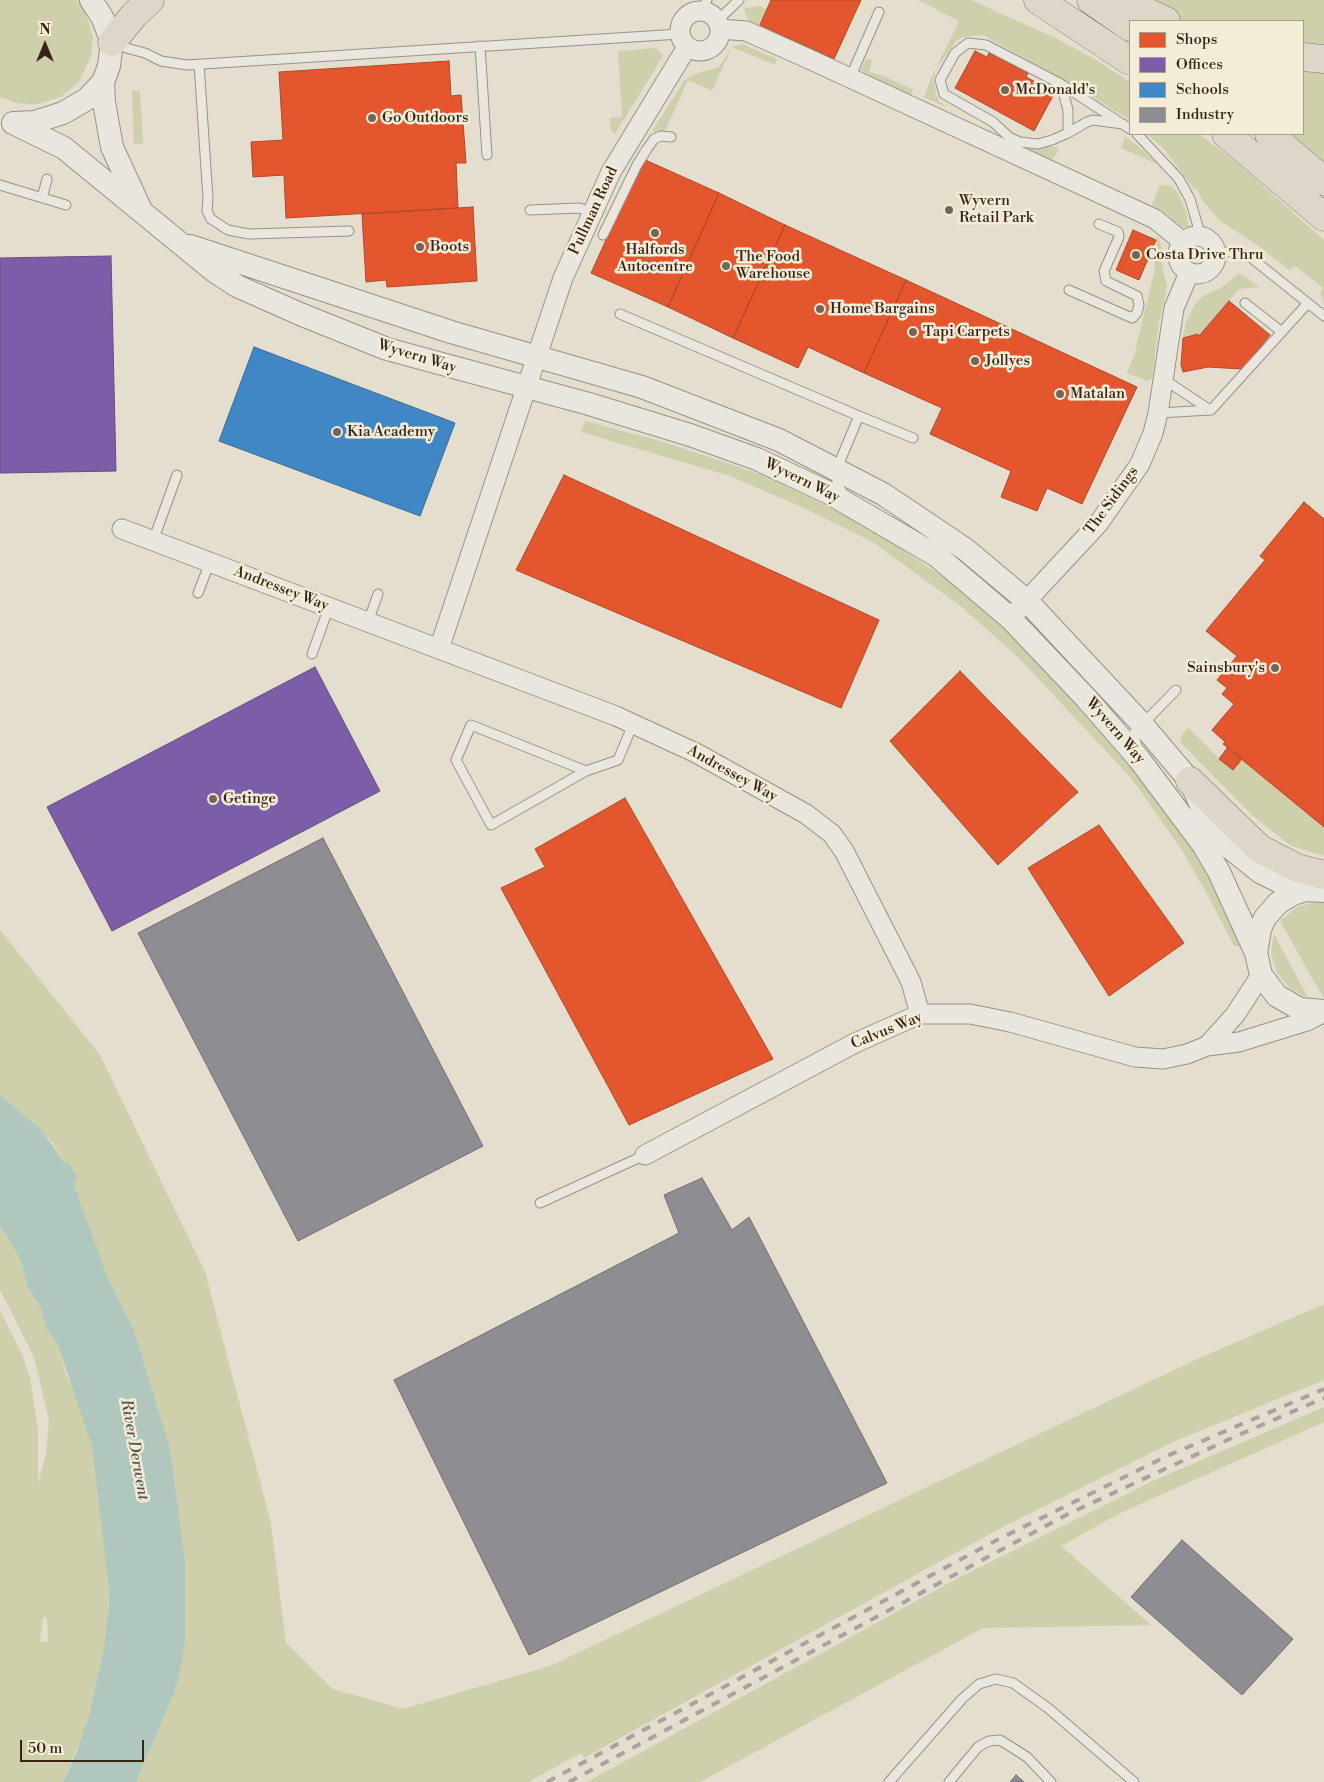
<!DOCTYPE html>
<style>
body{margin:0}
#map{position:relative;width:1324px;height:1782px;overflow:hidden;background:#e3decd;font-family:"Libre Bodoni",serif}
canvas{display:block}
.legend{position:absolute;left:1129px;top:20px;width:175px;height:115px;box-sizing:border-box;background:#f3edd8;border:1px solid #a89d8a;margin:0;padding:6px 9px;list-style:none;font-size:15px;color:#382416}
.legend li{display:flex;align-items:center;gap:10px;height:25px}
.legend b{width:25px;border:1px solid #a89d8a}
.north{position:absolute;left:20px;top:20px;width:50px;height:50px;-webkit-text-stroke:4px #f3edd8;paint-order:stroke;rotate:0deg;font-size:14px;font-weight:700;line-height:20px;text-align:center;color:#382416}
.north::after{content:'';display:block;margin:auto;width:18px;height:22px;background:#382416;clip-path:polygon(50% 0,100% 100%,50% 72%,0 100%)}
.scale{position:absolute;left:20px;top:1740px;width:124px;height:22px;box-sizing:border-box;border:2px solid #382416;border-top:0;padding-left:6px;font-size:15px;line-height:18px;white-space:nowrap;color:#382416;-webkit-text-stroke:4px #f3edd8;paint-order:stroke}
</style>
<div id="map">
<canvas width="1324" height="1782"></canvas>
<ul class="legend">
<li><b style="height:14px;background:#e4572e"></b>Shops</li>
<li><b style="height:14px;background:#7b5ea7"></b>Offices</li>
<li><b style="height:14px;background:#3f88c5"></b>Schools</li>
<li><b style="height:14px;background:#8d8d92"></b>Industry</li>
</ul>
<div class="north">N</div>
<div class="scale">50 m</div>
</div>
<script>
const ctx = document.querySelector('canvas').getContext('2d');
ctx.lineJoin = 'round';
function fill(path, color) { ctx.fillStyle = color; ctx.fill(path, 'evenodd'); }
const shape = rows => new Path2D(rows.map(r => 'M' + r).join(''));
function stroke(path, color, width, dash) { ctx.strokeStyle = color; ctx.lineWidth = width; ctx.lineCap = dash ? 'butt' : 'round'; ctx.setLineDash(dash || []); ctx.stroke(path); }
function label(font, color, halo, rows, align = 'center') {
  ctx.font = font + ' "Libre Bodoni",serif'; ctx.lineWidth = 5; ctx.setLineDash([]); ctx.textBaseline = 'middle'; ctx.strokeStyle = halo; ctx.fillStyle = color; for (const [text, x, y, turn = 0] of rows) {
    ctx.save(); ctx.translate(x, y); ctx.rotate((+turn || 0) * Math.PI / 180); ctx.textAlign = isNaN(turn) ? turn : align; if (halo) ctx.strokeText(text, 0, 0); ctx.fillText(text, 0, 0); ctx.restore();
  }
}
fill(shape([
 [0,0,78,0,84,9,93,36,91,56,79,82,62,96,40,104,29,104,17,103,0,97],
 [918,0,971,0,1055,38,1098,61,1130,82,1130,120,1073,85,983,35,962,37,956,41,936,69,933,79,936,94,939,101,948,108,924,97,929,83,959,21],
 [1129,0,1324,0,1324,54,1303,51,1303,21,1174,21],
 [760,6,767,10,759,27,749,22,744,8],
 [742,44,777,59,775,65,732,47,712,91,688,80,664,133,652,131,684,81,692,75,719,67,732,47],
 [656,48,663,56,615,134,611,131,610,118,622,117,618,51],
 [866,59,872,60,869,72,881,75,913,89,911,95,894,91,867,77,861,69],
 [1303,71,1324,73,1324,169,1283,134,1303,134],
 [132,91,140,91,143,144,134,144],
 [1147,134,1199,134,1235,161,1324,240,1324,302,1320,294,1322,287,1295,266,1289,270,1257,245,1219,220,1203,201,1198,190,1193,188,1165,150],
 [1125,137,1138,146,1157,164,1121,148],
 [1049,146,1059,148,1051,163,1029,153,1026,149,1037,149],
 [1160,185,1172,186,1178,193,1186,211,1189,227,1180,226,1167,214,1152,205],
 [1157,235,1161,245,1162,266,1167,287,1159,323,1152,378,1147,381,1127,373,1134,356,1154,273],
 [1239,273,1260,287,1239,289,1199,336,1198,334,1183,338,1186,322,1195,304,1203,296,1221,288],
 [585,421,667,443,766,476,870,528,958,587,1004,628,1106,732,1196,850,1244,946,1234,946,1205,890,1181,849,1132,779,1019,658,963,608,873,542,804,508,730,476,581,432],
 [1189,728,1218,758,1233,770,1242,759,1324,827,1324,856,1290,845,1252,815,1180,742,1182,734],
 [1318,901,1324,901,1324,999,1280,921,1297,907],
 [0,930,100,1055,205,1272,271,1523,286,1643,333,1689,403,1709,550,1666,1193,1361,1324,1304,1324,1380,1173,1442,995,1531,584,1758,581,1753,528,1782,136,1782,170,1703,185,1559,170,1448,134,1330,109,1280,79,1199,74,1184,77,1177,69,1163,64,1162,52,1142,33,1122,0,1095],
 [1274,934,1308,998,1290,989,1277,973,1271,954],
 [0,1225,21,1261,28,1287,41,1309,46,1329,57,1343,66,1374,79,1404,92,1446,95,1464,109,1589,108,1620,104,1647,85,1729,63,1782,0,1782,0,1310,23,1356,30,1379,38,1429,38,1484,46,1454,49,1420,34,1357,0,1290],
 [43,1617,47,1618,48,1642,40,1642],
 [1324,1407,1324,1422,1118,1514,1061,1546,1151,1625,983,1628,700,1782,587,1782,958,1578,1153,1481]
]), '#cecfab');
fill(shape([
 [0,1095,41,1129,64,1162,69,1163,77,1177,74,1184,79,1199,109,1280,134,1330,170,1448,185,1559,185,1639,179,1677,170,1703,136,1782,63,1782,77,1751,88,1718,104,1647,109,1607,109,1589,92,1446,57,1343,46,1329,41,1309,28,1287,21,1261,0,1225]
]), '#b0c7be');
const shops = shape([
 [771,0,861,0,834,59,760,25,771,0],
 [975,51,987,57,989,53,1028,73,1026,77,1055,92,1034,131,955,88,975,51],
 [449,61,451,96,461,95,466,163,456,163,458,208,286,218,284,175,253,177,251,142,283,140,279,72,449,61],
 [643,159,719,193,668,307,591,273,643,159],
 [719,193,785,225,733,338,668,307,719,193],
 [473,207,477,281,387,287,386,280,366,282,362,214,473,207],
 [785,225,906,280,864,373,808,347,798,368,733,338,785,225],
 [1133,230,1156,240,1139,280,1116,270,1133,230],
 [906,280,1137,387,1082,504,1047,488,1037,511,1001,497,1011,471,930,434,942,408,864,373,906,280],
 [1229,301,1270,335,1242,369,1208,367,1183,372,1181,365,1183,338,1198,334,1199,336,1229,301],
 [564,475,879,620,841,708,516,570,564,475],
 [1304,502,1324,519,1324,827,1223,744,1225,742,1212,730,1234,704,1222,694,1227,688,1217,680,1237,656,1206,631,1265,560,1260,556,1304,502],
 [960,671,1078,792,998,865,890,741,960,671],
 [1228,747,1242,759,1233,770,1219,759,1228,747],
 [625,798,773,1059,629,1125,501,888,545,867,535,849,625,798],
 [1099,825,1184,943,1109,996,1028,868,1099,825]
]);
fill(shops, '#e4572e');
stroke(shops, '#b04827', 1);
const offices = shape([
 [111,256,116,471,0,473,0,258,111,256],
 [315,667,380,791,112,931,47,807,315,667]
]);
fill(offices, '#7b5ea7');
stroke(offices, '#674d7c', 1);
const schools = shape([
 [254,347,455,423,420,516,219,441,254,347]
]);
fill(schools, '#3f88c5');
stroke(schools, '#3d6a90', 1);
const industry = shape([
 [323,838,483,1146,298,1241,138,933,323,838],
 [702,1178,732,1230,749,1217,887,1483,529,1655,394,1380,679,1233,664,1195,702,1178],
 [1182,1540,1293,1639,1242,1695,1131,1597,1182,1540],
 [1016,1775,1024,1782,1010,1782,1016,1775]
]);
fill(industry, '#8d8d92');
stroke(industry, '#746e6d', 1);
const service = shape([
 [702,11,707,0],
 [717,21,739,0],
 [115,45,145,53,161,61,187,65,680,34],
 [480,46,487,155],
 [199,64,208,199,207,211,211,219,228,230,249,234,349,231],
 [850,78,879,12],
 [1061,84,1130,129],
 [1068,133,1068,110,1061,84,986,45,968,43,955,53,940,80,944,94,993,122,1009,137,1020,142,1038,144,1052,140,1068,133,1087,122,1093,120,1123,124],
 [1137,134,1179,179,1190,199,1201,237],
 [0,185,66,205],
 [42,198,47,179],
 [530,210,580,208,591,213],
 [603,235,637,165,647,149,654,139,661,136,671,137],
 [1216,252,1234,252,1249,256,1324,316],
 [1069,290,1132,318,1137,313,1139,305,1137,296,1106,281,1104,271,1119,237,1118,232,1099,224],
 [1245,303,1282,332],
 [620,314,859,416,837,468,837,484,844,495],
 [1165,380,1210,410],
 [1158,413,1211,410,1308,303],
 [859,416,913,438],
 [153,541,177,475],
 [198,593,210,562],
 [368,622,378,594],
 [312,654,329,607],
 [1137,747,1134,733,1176,690],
 [586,771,491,825,456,760,471,725,586,771,618,760,633,724],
 [540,1203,645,1155],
 [889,1782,962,1699,979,1684,996,1679,1013,1683,1048,1708,1134,1782],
 [949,1782,978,1747,989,1741,1000,1740,1027,1757,1051,1782]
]);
const minor = shape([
 '680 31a20 20 0 1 1 40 0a20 20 0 1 1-40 0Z',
 [720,29,746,31,809,59,1155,219,1183,242],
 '1178 255a19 19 0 1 1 38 0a19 19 0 1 1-38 0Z',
 [122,529,616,716,696,753,806,814,832,834,844,851,911,982,920,1014],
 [1017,611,1098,524,1140,464,1153,433,1158,413,1174,308,1189,273],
 [439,649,563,278,611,172,687,47],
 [1207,1046,1235,1015,1261,975],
 [645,1155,855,1043,920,1014,970,1014,1010,1022,1135,1057,1163,1059,1187,1054,1207,1046,1239,1042,1307,1021,1324,1012]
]);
const tertiary = shape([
 [103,82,104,102,112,147,140,208],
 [13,123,64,148,214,271,237,286,300,314,387,349,589,404,690,435,757,459,829,493,937,556,1010,618,1086,698,1139,759,1204,846,1219,872,1256,953],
 [15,123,35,122,63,113,87,99,103,82,109,66,112,42,102,17,91,0],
 [190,246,451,332,642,387,779,440,883,494,965,549,1027,601,1141,723,1190,781,1204,812,1230,848,1260,872,1282,883,1305,890],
 [1324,891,1305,890,1293,894,1278,903,1265,918,1260,929,1256,953,1261,975,1277,996,1300,1009,1324,1011]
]);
const trunk = shape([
 [1038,0,1130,61],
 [1091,0,1130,27],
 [1121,0,1166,21],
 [112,42,134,15,150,0],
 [1303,57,1324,59],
 [1226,134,1324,217],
 [1269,134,1324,181],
 [1190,781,1260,849,1297,868,1324,875]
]);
stroke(service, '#979287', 11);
stroke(minor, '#979287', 21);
stroke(tertiary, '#979287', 24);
stroke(trunk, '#7f796e', 29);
stroke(service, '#e9e6de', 9);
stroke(minor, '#e9e6de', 19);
stroke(tertiary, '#e9e6de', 22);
stroke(trunk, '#ddd7c9', 28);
stroke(shape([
 [547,1782,995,1541,1167,1456,1324,1389],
 [569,1782,1068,1514,1234,1437,1324,1398]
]), '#a8a49d', 4, [9, 9]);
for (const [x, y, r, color] of [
 [1005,90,5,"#746556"],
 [372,118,5,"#746556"],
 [949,210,5,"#746556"],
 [655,233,5,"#746556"],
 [420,247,5,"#746556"],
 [1136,255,5,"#746556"],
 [726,266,5,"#746556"],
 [820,309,5,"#746556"],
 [913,332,5,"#746556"],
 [975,361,5,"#746556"],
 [1060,394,5,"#746556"],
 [337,432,5,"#746556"],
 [1275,668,5,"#746556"],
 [213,799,5,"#746556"]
]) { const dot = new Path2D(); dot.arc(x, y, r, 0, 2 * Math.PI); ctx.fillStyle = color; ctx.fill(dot); stroke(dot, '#f3edd8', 2); }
label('15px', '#382416', '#f3edd8', [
 ["McDonald's",1015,90],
 ["Go Outdoors",382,118],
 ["Wyvern",959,201],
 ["Retail Park",959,218],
 ["Boots",430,247],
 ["Halfords",655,250,"center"],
 ["Autocentre",655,267,"center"],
 ["Costa Drive Thru",1146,255],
 ["The Food",736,257],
 ["Warehouse",736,274],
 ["Home Bargains",830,309],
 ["Tapi Carpets",923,332],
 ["Jollyes",985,361],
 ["Matalan",1070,394],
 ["Kia Academy",347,432],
 ["Sainsbury's",1265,668,"right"],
 ["Getinge",223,799]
], 'left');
label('15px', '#382416', '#f3edd8', [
 ["Pullman Road",594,211,-65],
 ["Wyvern Way",417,357,17],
 ["Wyvern Way",802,481,26],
 ["The Sidings",1112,501,-54],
 ["Andressey Way",281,589,21],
 ["Wyvern Way",1115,731,49],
 ["Andressey Way",732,774,29],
 ["Calvus Way",887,1031,-22]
]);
label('italic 16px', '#555247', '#f3edd8', [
 ["River Derwent",134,1450,80]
]);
</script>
